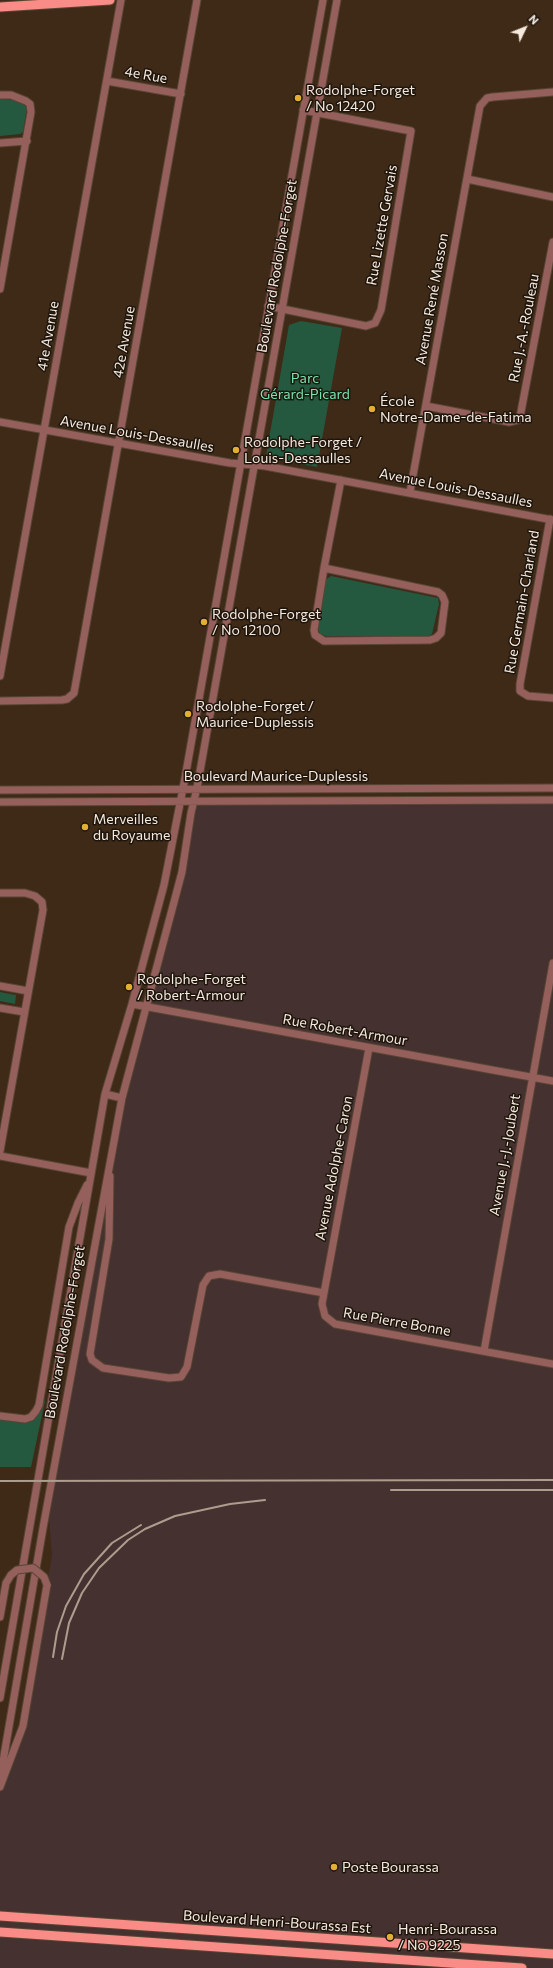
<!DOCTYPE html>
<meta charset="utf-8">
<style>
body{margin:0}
#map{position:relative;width:553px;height:1968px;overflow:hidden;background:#3e2a17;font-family:Commissioner,sans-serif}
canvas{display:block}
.north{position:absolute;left:505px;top:8px;width:40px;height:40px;-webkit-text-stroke:3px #1e150d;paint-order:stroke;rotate:47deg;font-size:11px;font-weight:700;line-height:16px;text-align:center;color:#f6e9dd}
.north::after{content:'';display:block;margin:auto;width:14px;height:18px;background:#f6e9dd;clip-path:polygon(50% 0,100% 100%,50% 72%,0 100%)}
</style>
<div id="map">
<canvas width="553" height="1968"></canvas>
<div class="north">N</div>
</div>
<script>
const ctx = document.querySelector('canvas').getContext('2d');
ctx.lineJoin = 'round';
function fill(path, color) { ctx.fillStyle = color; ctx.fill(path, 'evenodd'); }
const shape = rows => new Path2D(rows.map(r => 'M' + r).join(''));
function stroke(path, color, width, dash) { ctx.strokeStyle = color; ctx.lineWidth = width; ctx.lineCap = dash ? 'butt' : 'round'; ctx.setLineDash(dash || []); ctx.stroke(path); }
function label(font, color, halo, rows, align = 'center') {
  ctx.font = font + ' Commissioner,sans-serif'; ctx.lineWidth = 3; ctx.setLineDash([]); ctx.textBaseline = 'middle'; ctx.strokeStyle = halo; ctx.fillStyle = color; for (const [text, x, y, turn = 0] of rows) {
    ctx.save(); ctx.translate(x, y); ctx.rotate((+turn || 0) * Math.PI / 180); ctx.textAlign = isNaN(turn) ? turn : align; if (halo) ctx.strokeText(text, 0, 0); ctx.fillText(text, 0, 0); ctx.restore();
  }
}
fill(shape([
 [553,800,553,1968,0,1968,0,1787,25,1715,52,1555,48,1507,64,1394,89,1272,110,1158,182,872,194,801]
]), '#453130');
fill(shape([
 [0,99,16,100,27,107,23,132,20,134,0,136],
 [301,321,342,328,317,467,268,458,266,456,289,325],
 [331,576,438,598,439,604,432,634,429,636,326,636,320,634,318,629,325,580],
 [0,992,16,995,15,1004,0,1001],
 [39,1399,45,1401,31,1467,0,1467,0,1416,31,1417]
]), '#245940');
const minor = shape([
 [107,81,181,94],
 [0,95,11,95,26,101,30,104,31,112,0,289],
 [0,143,27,141],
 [467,179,553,197],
 [268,306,366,326,375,323,381,310,411,131,303,110],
 [426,406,509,422,518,420,520,417,553,242],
 [0,422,230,463,265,466,553,520],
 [410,492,480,106,487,98,493,97,553,92],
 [550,519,520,684,520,691,528,696,553,698],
 [324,568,438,592,442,595,445,602,441,633,436,638,430,640,324,641,315,635,314,630,324,568,341,480],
 [0,676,121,0],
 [0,701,62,700,67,699,74,693,197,0],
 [0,790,553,788],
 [0,802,553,800],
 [0,893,25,893,35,896,42,902,43,910,0,1151],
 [0,986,28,991],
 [132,1004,553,1081],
 [0,1008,24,1012],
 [105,1094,122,1098],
 [0,1156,91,1173],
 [110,1176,109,1239,90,1354,92,1360,103,1368,169,1378,181,1377,187,1367,203,1285,209,1276,220,1274,324,1293,322,1304,325,1316,335,1324,553,1364],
 [324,1293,369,1048],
 [484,1351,553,963],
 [0,1416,25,1419,31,1417,36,1411,39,1405,69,1227,78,1203,87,1185],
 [0,1617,6,1583,11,1575],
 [0,1698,105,1094,132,1004,164,885,185,778,323,0],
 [0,1779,43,1528,122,1098,182,872,191,813,197,788,337,0],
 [0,1787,23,1726,47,1585]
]);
const major = shape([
 [0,7,110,0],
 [0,1916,553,1954],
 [0,1932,522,1968]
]);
stroke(minor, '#584533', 9);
stroke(major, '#584533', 11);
stroke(minor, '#955f5c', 7);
stroke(major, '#f98c86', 9);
stroke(shape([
 [0,1481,553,1480],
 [391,1490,553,1490],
 [53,1657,57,1632,66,1606,84,1574,112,1543,141,1525],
 [62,1659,69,1623,82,1593,99,1568,128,1540,145,1529,175,1516,230,1504,265,1500]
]), '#ad9d8e', 2);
const minorBridge = shape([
 [11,1575,17,1570,33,1568,44,1577,47,1585]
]);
stroke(minorBridge, '#584533', 9, []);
stroke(minorBridge, '#955f5c', 7);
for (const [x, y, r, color] of [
 [298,98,4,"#e2ae34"],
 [372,409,4,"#e2ae34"],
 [236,450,4,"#e2ae34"],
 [204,622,4,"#e2ae34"],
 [188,714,4,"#e2ae34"],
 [85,827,4,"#e2ae34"],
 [129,987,4,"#e2ae34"],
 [334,1867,4,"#e2ae34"],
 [390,1937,4,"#e2ae34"]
]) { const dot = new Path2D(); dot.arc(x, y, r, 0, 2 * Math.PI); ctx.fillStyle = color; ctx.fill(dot); stroke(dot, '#1e150d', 1.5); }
label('14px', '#f6e9dd', '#1e150d', [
 ["4e Rue",146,75,10],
 ["Rue Lizette Gervais",382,225,-80],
 ["Boulevard Rodolphe-Forget",277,266,-80],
 ["Avenue René Masson",432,299,-80],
 ["Rue J.-A.-Rouleau",524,328,-79],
 ["41e Avenue",48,336,-80],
 ["42e Avenue",124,342,-80],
 ["Avenue Louis-Dessaulles",137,434,10],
 ["Avenue Louis-Dessaulles",456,488,11],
 ["Rue Germain-Charland",522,602,-80],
 ["Boulevard Maurice-Duplessis",276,776],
 ["Rue Robert-Armour",345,1030,10],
 ["Avenue J.-J.-Joubert",505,1155,-80],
 ["Avenue Adolphe-Caron",334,1168,-79],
 ["Rue Pierre Bonne",397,1322,10],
 ["Boulevard Rodolphe-Forget",65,1332,-80],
 ["Boulevard Henri-Bourassa Est",277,1922,4]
]);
label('14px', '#f6e9dd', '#1e150d', [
 ["Rodolphe-Forget",306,90],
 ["/ No 12420",306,106],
 ["École",380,401],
 ["Notre-Dame-de-Fatima",380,417],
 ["Rodolphe-Forget /",244,442],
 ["Louis-Dessaulles",244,458],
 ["Rodolphe-Forget",212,614],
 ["/ No 12100",212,630],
 ["Rodolphe-Forget /",196,706],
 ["Maurice-Duplessis",196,722],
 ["Merveilles",93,819],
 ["du Royaume",93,835],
 ["Rodolphe-Forget",137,979],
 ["/ Robert-Armour",137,995],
 ["Poste Bourassa",342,1867],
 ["Henri-Bourassa",398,1929],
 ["/ No 9225",398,1945]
], 'left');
label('14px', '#77e3af', '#1e150d', [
 ["Parc",305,378],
 ["Gérard-Picard",305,394]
]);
</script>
